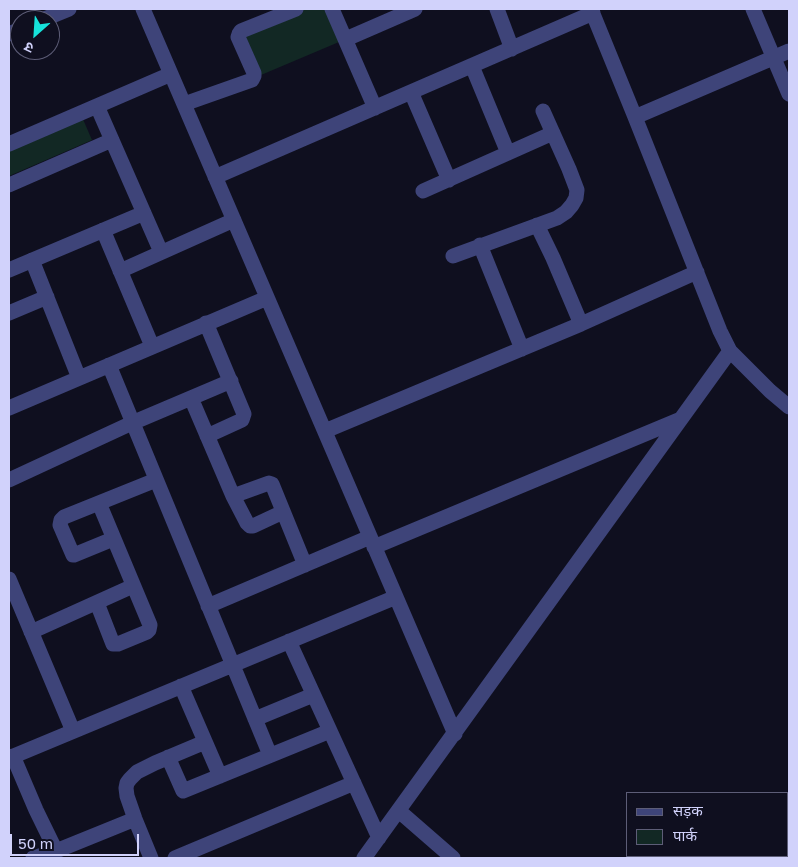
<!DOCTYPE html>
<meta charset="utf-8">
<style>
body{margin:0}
#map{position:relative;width:798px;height:867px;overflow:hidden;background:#0f0f1f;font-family:"Golos Text","Noto Sans Devanagari",sans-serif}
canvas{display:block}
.frame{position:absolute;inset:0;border:10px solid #d1d2fb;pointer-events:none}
.legend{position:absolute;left:626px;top:792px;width:162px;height:65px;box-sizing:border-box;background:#0f0f1f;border:1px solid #5d5d77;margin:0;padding:6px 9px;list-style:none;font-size:15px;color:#d1d2fb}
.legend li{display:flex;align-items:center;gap:10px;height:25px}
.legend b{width:25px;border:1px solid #5d5d77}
.north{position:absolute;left:10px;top:10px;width:50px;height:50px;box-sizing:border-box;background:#0f0f1f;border:1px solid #5d5d77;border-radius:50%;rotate:206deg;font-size:14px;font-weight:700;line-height:20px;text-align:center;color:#d1d2fb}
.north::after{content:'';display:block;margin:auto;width:18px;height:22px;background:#16e2da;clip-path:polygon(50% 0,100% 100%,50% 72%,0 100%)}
.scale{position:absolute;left:10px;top:834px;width:129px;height:22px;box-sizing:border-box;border:2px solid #d1d2fb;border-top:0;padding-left:6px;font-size:15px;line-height:18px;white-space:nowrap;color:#d1d2fb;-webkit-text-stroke:4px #0f0f1f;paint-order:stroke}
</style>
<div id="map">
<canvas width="798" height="867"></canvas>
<div class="frame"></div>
<ul class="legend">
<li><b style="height:6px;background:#3e4479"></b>सड़क</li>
<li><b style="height:14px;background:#122824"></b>पार्क</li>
</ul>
<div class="north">उ</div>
<div class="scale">50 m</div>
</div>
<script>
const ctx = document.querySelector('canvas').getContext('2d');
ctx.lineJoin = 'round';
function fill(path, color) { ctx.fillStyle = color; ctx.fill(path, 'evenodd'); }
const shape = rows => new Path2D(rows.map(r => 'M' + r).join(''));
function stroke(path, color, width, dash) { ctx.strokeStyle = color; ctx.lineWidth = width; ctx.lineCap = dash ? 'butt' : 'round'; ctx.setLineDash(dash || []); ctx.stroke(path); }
fill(shape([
 [300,9,325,9,339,42,261,75,243,33],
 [82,117,92,140,9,176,9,149]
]), '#122824');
stroke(shape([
 [143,9,455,734],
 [332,9,375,108],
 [497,9,512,49],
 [591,9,635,117,720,331,730,351,770,391,789,407],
 [753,9,789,94],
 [42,20,69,9],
 [9,34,20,29],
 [346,39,415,9],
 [472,66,508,153],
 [411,92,449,180],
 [184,104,252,80,254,76,254,73,238,37,239,34,241,31,296,9],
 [97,106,161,252],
 [635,117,789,51],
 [9,144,171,74],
 [215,177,593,13],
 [9,185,112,140],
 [423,191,553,133],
 [537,225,553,258,581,324],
 [103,230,152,346],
 [480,245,522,349],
 [453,256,557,218,566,212,572,205,576,198,577,190,569,169,543,111],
 [32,260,79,378],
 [9,270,144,213],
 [120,271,234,220],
 [9,313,47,297],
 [206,323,244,414,242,420,207,436],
 [109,365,270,755],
 [191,398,233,496,247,523,250,526,253,526,283,512],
 [9,408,267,298],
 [325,431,581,324,697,272],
 [9,480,132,423,231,381],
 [233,496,269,483,272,484,305,565],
 [113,539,74,555,73,555,60,525,61,520,64,517,156,480],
 [374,547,681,419],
 [9,579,73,731],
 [97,603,113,644,118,644,147,632,149,630,150,625,99,503],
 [208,606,370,537],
 [31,632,133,586],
 [289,641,379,838],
 [181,686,220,776],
 [255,719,313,695],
 [13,756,36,810,56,851],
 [168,757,183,791,330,731],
 [9,758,396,597],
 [399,811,453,858],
 [787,846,789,842],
 [33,858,56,851,135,819],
 [151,858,135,819,127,796,126,788,127,783,130,779,137,772,155,763,205,742],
 [175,858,354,783],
 [364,858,730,351],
 [777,858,779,856]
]), '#3e4479', 15);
</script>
